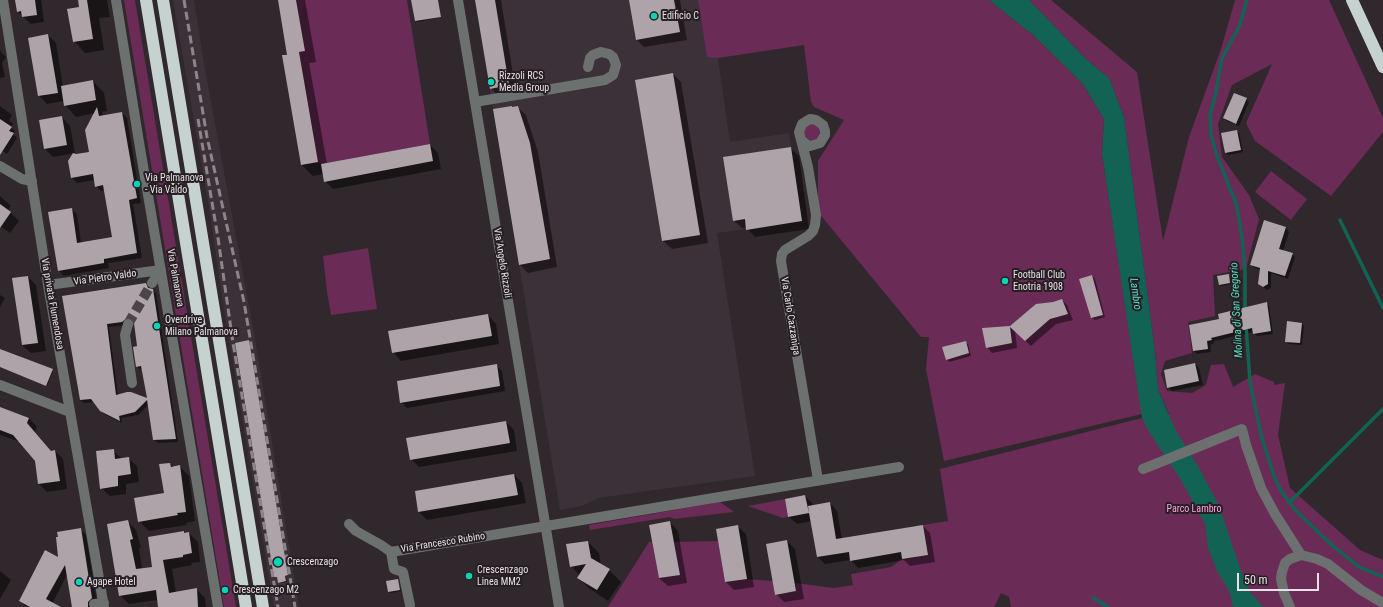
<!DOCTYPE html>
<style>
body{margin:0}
#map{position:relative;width:1383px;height:607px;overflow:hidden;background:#30282c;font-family:"Roboto Condensed",sans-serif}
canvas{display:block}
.scale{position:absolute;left:1237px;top:573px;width:82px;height:18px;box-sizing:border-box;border:2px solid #e7e2e5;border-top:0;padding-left:5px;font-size:12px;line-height:14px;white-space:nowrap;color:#e7e2e5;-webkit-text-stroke:3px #261e23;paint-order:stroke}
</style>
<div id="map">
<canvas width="1383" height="607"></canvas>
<div class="scale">50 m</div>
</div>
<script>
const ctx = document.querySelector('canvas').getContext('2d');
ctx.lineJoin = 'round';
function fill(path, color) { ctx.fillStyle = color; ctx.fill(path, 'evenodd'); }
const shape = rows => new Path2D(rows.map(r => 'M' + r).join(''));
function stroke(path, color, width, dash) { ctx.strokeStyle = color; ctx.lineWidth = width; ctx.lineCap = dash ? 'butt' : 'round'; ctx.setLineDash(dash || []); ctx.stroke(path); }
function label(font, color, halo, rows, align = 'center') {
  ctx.font = font + ' "Roboto Condensed",sans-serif'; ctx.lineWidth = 4; ctx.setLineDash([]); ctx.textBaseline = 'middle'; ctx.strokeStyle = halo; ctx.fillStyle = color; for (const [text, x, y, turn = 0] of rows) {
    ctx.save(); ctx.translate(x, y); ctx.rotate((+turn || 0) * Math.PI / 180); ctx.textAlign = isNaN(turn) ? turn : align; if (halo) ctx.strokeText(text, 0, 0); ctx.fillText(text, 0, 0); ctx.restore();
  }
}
fill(shape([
 [173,0,194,0,204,64,255,339,299,607,274,607,223,303,209,207],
 [475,0,698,0,707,56,718,58,730,142,789,133,802,221,717,233,755,476,598,498,582,506,560,510]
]), '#3d3139');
fill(shape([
 [124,0,135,0,236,607,224,607],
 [296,0,407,0,430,144,321,164,318,162,299,52,305,51],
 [698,0,989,0,1033,35,1083,84,1104,119,1102,154,1142,414,944,461,926,369,929,337,921,337,818,212,818,161,844,120,814,107,811,102,804,45,718,58,707,57],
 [1029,0,1051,0,1137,72,1163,241,1189,137,1221,49,1235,0,1329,0,1383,118,1383,132,1331,196,1255,141,1246,123,1272,64,1232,85,1218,124,1222,157,1249,195,1259,219,1246,269,1213,275,1215,316,1188,322,1192,353,1165,361,1161,374,1167,391,1192,393,1206,385,1211,365,1224,364,1233,387,1255,374,1274,382,1274,385,1285,383,1278,435,1290,488,1360,550,1383,560,1383,607,1011,607,1009,597,1001,593,994,607,608,607,649,542,652,542,659,578,679,574,674,542,718,541,725,582,747,579,773,581,775,595,796,591,795,583,834,588,853,585,851,574,891,567,902,559,928,555,923,525,948,521,940,469,1142,418,1144,421,1169,414,1158,390,1155,352,1124,117,1109,78,1087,60],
 '804 132a8 8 0 1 1 16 0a8 8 0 1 1-16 0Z',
 [1271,171,1307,199,1291,220,1255,192],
 [368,248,377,309,331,315,327,292,323,256],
 [785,499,788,517,783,518,748,506],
 [720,502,734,512,674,519,670,517,590,530,589,525]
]), '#6b2b57');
fill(shape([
 [989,0,1029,0,1087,60,1109,78,1124,117,1155,352,1158,390,1176,431,1198,466,1219,506,1240,568,1250,592,1263,607,1233,607,1230,593,1217,571,1208,548,1205,524,1181,480,1149,432,1142,418,1102,154,1104,119,1083,84,1033,35]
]), '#136355');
fill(shape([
 [16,0,41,0,44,22,31,24,17,11],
 [79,0,107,0,110,17,99,18,104,50,85,53,74,41,80,8],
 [279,0,305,0,316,62,309,63,327,164,430,145,438,153,441,169,333,189,325,181,324,174,313,176,302,165,283,56,288,56],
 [412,0,438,0,441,17,417,22],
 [476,0,501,0,516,93,498,96,491,88],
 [630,0,680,0,687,40,644,47,637,40],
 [48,35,56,43,63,86,93,81,104,93,107,111,102,112,103,117,122,113,127,118,141,203,133,204,142,258,108,263,109,268,64,276,59,271,71,209,77,214,81,243,113,238,105,190,101,191,96,186,95,180,77,183,72,178,75,155,90,153,95,113,76,117,65,105,64,101,47,104,39,96],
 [0,48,1,52,6,57,2,63,5,77,0,78],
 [673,74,681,82,708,243,672,249,663,241],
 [1246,99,1249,102,1239,126,1227,121,1224,118],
 [0,106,12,115,9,120,13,124,11,127,15,131,13,134,17,138,7,154,0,149],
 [517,107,526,115,538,152,557,267,528,273,520,265,494,110],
 [62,117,70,126,75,153,53,157,45,149],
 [1236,131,1239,133,1243,152,1228,155,1226,153],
 [790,148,799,156,809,229,755,237,747,228,742,228,733,220],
 [0,196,11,206,8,210,19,221,10,233,0,226],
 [1265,222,1286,228,1289,232,1283,251,1292,254,1295,257,1288,279,1271,273,1271,288,1267,290,1259,284,1260,270,1255,268,1251,265],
 [1229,275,1231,284,1221,286,1220,285],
 [1092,276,1095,279,1105,317,1095,320,1092,318],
 [28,277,36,285,46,351,31,353,22,345],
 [145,285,149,289,156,293,178,442,158,443,154,440,149,404,138,415,121,418,122,423,104,414,94,402,84,403,80,400,64,297],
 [130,320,135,321,139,347,137,366,140,369,142,369,148,400,118,395,109,327,125,325],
 [0,295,5,298,0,307],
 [1062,300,1067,305,1073,320,1056,324,1031,346,1015,331,1017,348,992,353,987,347,1010,327,1053,303],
 [1266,303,1269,306,1273,334,1257,336,1253,332,1214,341,1214,343,1210,345,1211,352,1197,354,1194,351,1220,319],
 [488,315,496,324,499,344,401,361,393,352],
 [1302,324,1304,326,1302,345,1288,344,1286,341],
 [249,342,288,576,286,576,287,582,280,583,278,577,275,577],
 [965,342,968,344,971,356,949,362,947,359],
 [0,350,52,370,53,371,47,386,0,367],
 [1195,364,1199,368,1203,385,1172,391,1168,387],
 [496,365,502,371,505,391,407,408,401,402],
 [0,408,29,418,37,427,35,432,52,452,55,451,63,459,67,489,47,492,39,484,35,461,20,442,0,435],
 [506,422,514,430,517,451,419,467,411,459],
 [113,450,122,459,128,458,137,466,139,482,126,484,126,494,110,496,101,488],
 [170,464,174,467,179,466,189,476,195,521,186,523,187,525,149,531,139,521,165,494],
 [514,475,522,483,526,503,427,520,419,512],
 [805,496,812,503,813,506,830,503,837,511,842,539,923,526,930,533,935,562,910,566,904,560,858,568,851,560,825,564,818,557,812,521,797,524,789,517,786,500],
 [127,521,136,530,141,548,139,548,142,569,153,567,185,534,189,533,198,542,200,562,191,563,192,565,172,569,176,593,196,589,205,598,206,607,159,607,158,600,129,604,120,595],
 [670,522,678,531,687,583,668,586,659,578],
 [737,526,746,534,754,587,734,590,726,582],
 [81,530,86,535,97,603,93,607,73,607,67,575,52,604,59,607,25,606,20,601,60,559],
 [787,541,795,549,804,599,784,602,776,594],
 [588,542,599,553,601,565,609,570,621,582,608,601,590,589,579,578,580,576,571,566],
 [0,571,11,580,0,599],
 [398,580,401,591,390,593,389,592]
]), '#0007');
stroke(shape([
 [1340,220,1383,308],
 [1245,311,1245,271,1242,237,1236,203,1217,156,1211,135,1210,114,1215,97,1222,58,1239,27,1247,0],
 [1246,325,1250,382,1262,439,1275,479,1282,492,1295,510,1333,546,1359,567,1383,577],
 [1289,503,1383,409],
 [1093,598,1108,607]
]), '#136355', 3.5);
fill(shape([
 [15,0,35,0,37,15,22,17,21,11,17,12],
 [78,0,87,0,93,39,73,42,67,9,79,7],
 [278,0,296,0,305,51,299,52,318,162,301,165,282,55,287,55],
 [411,0,438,0,441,17,415,21],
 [475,0,495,0,509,85,490,89],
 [629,0,674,0,680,32,636,40],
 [48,34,58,93,38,96,28,38],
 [673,73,700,235,662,241,635,80],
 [93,80,96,100,64,106,61,86],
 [1234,93,1247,98,1236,124,1223,118],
 [512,106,512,107,518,106,530,143,550,259,519,265,493,109],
 [97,107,99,116,122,112,137,198,129,200,137,253,104,259,104,263,58,271,48,212,72,208,77,243,112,237,103,185,95,187,93,174,71,178,68,161,73,153,76,154,89,152,85,130],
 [62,116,67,145,44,149,39,120],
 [0,119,12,127,9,131,14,133,0,155],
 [1237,130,1241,150,1225,153,1221,133],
 [430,144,433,161,324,182,321,164],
 [791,147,802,221,746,230,745,219,733,221,723,157],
 [0,204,11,212,0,228],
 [1264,220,1286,227,1279,249,1293,253,1285,276,1268,271,1268,284,1263,287,1258,284,1260,268,1250,265],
 [1229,274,1230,283,1219,285,1217,276],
 [1092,275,1103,315,1091,318,1079,279],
 [28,276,38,343,22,345,12,278],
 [146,283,148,288,153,289,176,439,153,440,147,400,135,412,119,416,120,421,100,411,91,399,80,400,62,296],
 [127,318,132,319,134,323,137,346,133,347,136,367,141,366,147,398,131,392,127,392,116,395,107,324,122,322],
 [1062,299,1068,314,1050,319,1025,341,1010,327,1012,343,986,348,982,328,1010,326,1036,304,1053,302],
 [1267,302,1271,331,1253,334,1252,328,1211,338,1212,340,1207,341,1208,349,1193,351,1189,325,1219,319,1218,314],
 [488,314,492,336,392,353,388,331],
 [1287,321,1302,323,1300,343,1285,342],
 [249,340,288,575,285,576,286,581,278,583,277,577,274,577,235,343],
 [966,341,969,353,946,360,942,347],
 [0,349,53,369,46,386,0,367],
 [1195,363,1199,381,1167,388,1164,370],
 [497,364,500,386,400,403,397,381],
 [0,407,29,418,27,423,51,451,55,450,60,481,38,484,35,461,13,435,0,430],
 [506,421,510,443,410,460,406,438],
 [114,449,115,459,129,457,131,474,118,476,118,486,100,489,96,451],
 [170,463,171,467,180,465,186,512,177,513,178,515,138,522,134,498,164,493,159,464],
 [514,474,518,495,418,512,415,491],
 [805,495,809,513,808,506,830,502,836,539,923,525,928,555,902,559,901,552,850,561,849,552,817,557,809,513,788,517,785,499],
 [128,520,133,539,130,540,136,569,152,567,148,537,184,531,184,533,189,532,192,553,183,555,183,557,163,560,169,593,197,588,198,607,158,607,156,590,119,596,107,524],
 [670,521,680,575,659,578,649,525],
 [738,525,747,579,725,582,716,529],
 [81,528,92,598,88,602,88,607,72,607,65,565,46,599,61,607,30,607,19,601,45,550,58,557,56,537,58,537,57,532],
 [787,540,796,591,775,595,766,544],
 [588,541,591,558,610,569,597,590,577,578,586,564,570,567,566,544],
 [398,579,400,590,388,592,386,581]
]), '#ada3a9');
stroke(shape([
 [128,324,152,283]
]), '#4b4448', 10, [10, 5]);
stroke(shape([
 [3,0,48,285,104,607],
 [116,0,139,142,218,607],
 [458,0,559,607],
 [475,102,605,80,613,75,616,65,613,57,609,54,601,52,593,55,590,58,588,67],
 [801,140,806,144,810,146,820,143,825,135,825,131,823,125,816,120,810,119,802,124,799,132,808,167,816,215,815,225,813,231,808,236,785,250,782,254,781,261,818,480],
 [0,166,22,179,32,181],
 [152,283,161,270],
 [48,285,161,270],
 [128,324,125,335,132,383],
 [0,385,70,412],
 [1143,469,1242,429,1246,445,1261,488,1275,514,1301,555,1317,559,1328,564,1361,590,1383,603],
 [349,524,356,531,381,545,391,552,899,467],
 [391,552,394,569,403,572,410,605],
 [94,604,104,603],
 [1290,607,1284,593,1281,579,1282,572,1285,563,1290,559,1301,555]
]), '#6c706f', 10);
stroke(shape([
 [146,0,246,607],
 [163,0,263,607],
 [1352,0,1383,67]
]), '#c6d2cf', 12);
stroke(shape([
 [184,0,207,137,244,302,295,607],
 [198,119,218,238,233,343,278,607]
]), '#8c8589', 3, [8, 4]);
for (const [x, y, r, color] of [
 [654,16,4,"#05d5b6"],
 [491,82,4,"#05d5b6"],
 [137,184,4,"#05d5b6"],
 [1005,281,4,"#05d5b6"],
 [157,326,4,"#05d5b6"],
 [278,562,5,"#05d5b6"],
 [469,576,4,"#05d5b6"],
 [79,582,4,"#05d5b6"],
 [225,590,4,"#05d5b6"]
]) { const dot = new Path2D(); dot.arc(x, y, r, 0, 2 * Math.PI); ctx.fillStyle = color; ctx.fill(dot); stroke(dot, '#261e23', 1.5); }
label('10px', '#e7e2e5', '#261e23', [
 ["Edificio C",662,16],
 ["Rizzoli RCS",499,76],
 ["Media Group",499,88],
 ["Via Palmanova",145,178],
 ["- Via Valdo",145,190],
 ["Football Club",1013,275],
 ["Enotria 1908",1013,287],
 ["Overdrive",165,320],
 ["Milano Palmanova",165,332],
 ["Crescenzago",287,562],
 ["Crescenzago",477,570],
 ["Linea MM2",477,582],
 ["Agape Hotel",87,582],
 ["Crescenzago M2",233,590]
], 'left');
label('10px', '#e7e2e5', '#261e23', [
 ["Via Angelo Rizzoli",502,263,81],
 ["Via Pietro Valdo",105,278,-8],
 ["Via Palmanova",175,278,80],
 ["Via privata Flumendosa",52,304,80],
 ["Via Carlo Cazzaniga",790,316,81],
 ["Via Francesco Rubino",443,543,-9]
]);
label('10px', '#ffa5df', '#261e23', [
 ["Parco Lambro",1194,509]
]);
label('italic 11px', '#53dfc3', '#261e23', [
 ["Lambro",1135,294,82],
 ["Molina di San Gregorio",1237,310,-93]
]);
</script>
